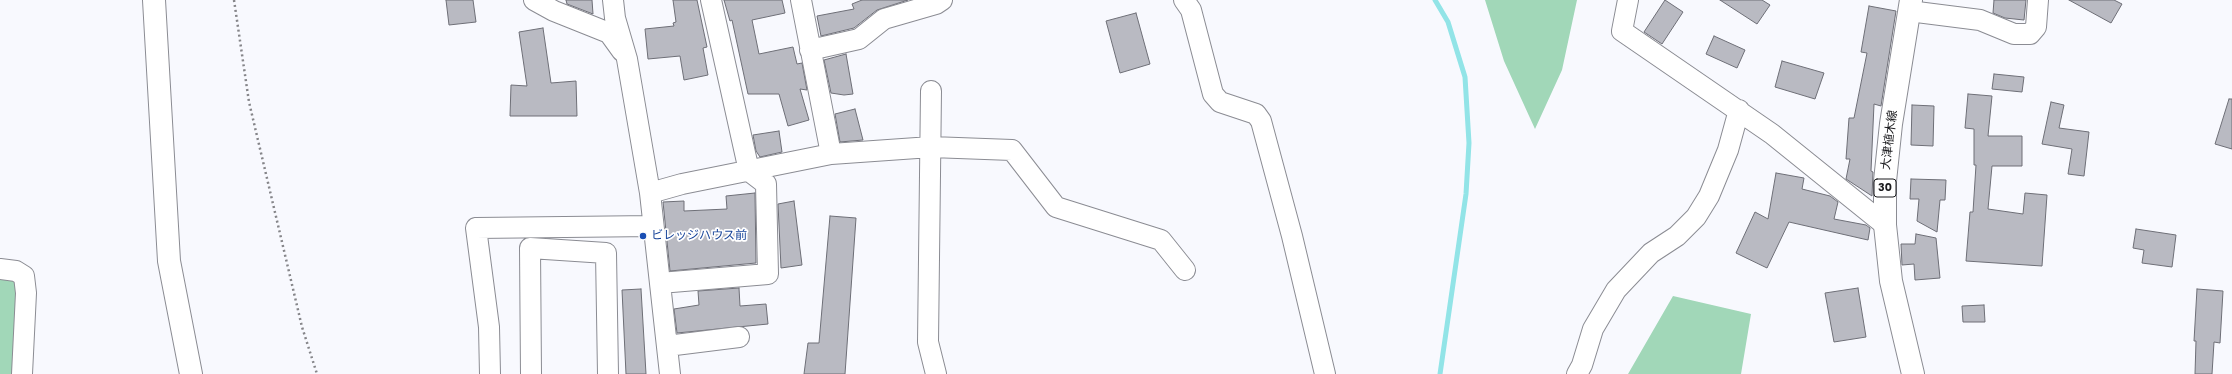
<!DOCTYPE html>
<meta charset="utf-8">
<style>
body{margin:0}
canvas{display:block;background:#f8f9fe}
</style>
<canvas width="2232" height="374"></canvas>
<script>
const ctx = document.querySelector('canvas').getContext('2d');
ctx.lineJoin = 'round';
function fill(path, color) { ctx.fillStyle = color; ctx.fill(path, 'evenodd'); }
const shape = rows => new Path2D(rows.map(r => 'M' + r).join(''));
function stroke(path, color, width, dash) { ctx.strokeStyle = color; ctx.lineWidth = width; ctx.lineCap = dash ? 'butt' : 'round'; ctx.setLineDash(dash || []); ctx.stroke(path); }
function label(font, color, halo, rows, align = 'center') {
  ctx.font = font + ' Poppins,"Noto Sans JP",sans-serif'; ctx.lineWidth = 3.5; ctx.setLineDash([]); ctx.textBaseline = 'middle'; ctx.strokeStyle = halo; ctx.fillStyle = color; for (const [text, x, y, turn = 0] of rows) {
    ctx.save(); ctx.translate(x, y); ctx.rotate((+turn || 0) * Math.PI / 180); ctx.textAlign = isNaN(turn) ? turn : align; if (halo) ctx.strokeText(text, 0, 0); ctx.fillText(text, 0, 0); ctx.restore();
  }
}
fill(shape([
 [1485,0,1577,0,1562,70,1535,129,1504,61],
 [0,274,11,275,21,290,14,374,0,374],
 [1673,296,1751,314,1741,374,1628,374]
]), '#a1d7b8');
stroke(shape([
 [1435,0,1448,22,1465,77,1469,143,1466,194,1440,374]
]), '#92e4e7', 5);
const building = shape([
 [446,0,473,0,476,22,449,25,446,0],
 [566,0,592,0,593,14,567,4,566,0],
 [673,0,697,0,707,47,703,48,708,75,684,80,680,56,648,59,645,29,674,26,673,23,676,22,673,0],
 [724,0,782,0,785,13,752,20,759,54,793,47,797,64,802,63,807,90,800,89,809,120,788,126,779,94,748,94,732,20,730,21,724,0],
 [862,0,908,0,877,10,854,28,821,36,817,16,854,9,852,4,862,0],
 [1665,0,1683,12,1662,44,1644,32,1665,0],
 [1720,0,1762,0,1770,5,1757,24,1720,0],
 [1994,0,2026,0,2024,20,2005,18,1993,13,1994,0],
 [2069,0,2114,0,2122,4,2111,23,2069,0],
 [1869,6,1896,11,1881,106,1874,104,1871,171,1873,172,1872,196,1846,179,1850,159,1846,159,1849,118,1854,118,1867,53,1861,52,1869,6],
 [1136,13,1150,64,1120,73,1106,21,1136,13],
 [543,28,551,83,576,81,577,116,510,116,511,85,527,86,519,32,543,28],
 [1714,36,1745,50,1737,68,1706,54,1714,36],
 [846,54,853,94,844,95,831,93,824,60,846,54],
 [1782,61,1824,73,1815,99,1775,87,1782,61],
 [1994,74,2024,77,2022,92,1992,89,1994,74],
 [1968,94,1992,96,1988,136,2022,136,2022,166,1992,166,1988,209,2023,214,2025,193,2047,195,2042,266,1966,261,1970,212,1973,212,1976,165,1974,165,1974,129,1965,128,1968,94],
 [2229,99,2232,99,2232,149,2215,144,2229,99],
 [2051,102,2064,105,2059,128,2089,132,2084,176,2068,174,2072,149,2042,144,2051,102],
 [1912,105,1934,106,1933,146,1911,145,1912,105],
 [855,109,863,140,840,142,835,114,855,109],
 [779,131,782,152,760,157,756,151,753,135,779,131],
 [1776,173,1804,178,1802,189,1830,196,1838,202,1834,219,1866,225,1870,228,1868,240,1789,222,1767,268,1736,253,1755,212,1768,219,1776,173],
 [1911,179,1946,180,1945,200,1940,200,1937,232,1917,221,1919,199,1910,199,1911,179],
 [755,193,756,263,670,271,663,202,684,201,684,211,727,209,726,196,755,193],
 [794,201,802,265,781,268,778,204,794,201],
 [830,216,856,218,845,374,804,374,808,343,819,343,830,216],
 [2136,229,2176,235,2172,267,2142,263,2144,250,2133,248,2136,229],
 [1916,234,1936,238,1940,278,1915,280,1914,264,1902,265,1901,244,1915,244,1916,234],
 [739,288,740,306,766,304,768,324,677,333,674,309,699,305,698,291,739,288],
 [1858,288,1866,337,1834,342,1825,293,1858,288],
 [641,289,646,374,626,374,622,290,641,289],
 [2197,289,2223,291,2220,343,2214,342,2212,374,2195,374,2196,341,2194,341,2197,289],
 [1984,305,1985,322,1963,322,1962,306,1984,305]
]);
fill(building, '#b9bac2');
stroke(building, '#6e6f77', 1);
const street = shape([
 [534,0,554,11,609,33,622,51],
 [613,0,615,18,627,59,650,193,670,374],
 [1184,0,1191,10,1213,94,1220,102,1256,114,1261,121,1292,236,1325,374],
 [1628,0,1622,31,1772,134,1885,225],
 [1909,11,1980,20,2014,34,2030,34,2036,27,2038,0],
 [810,50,859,39,884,19,936,4,942,0],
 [931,91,928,342,936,374],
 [831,154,931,147,1012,150,1056,207,1161,240,1185,270],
 [650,193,682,184,831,154,801,0],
 [0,269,16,271,24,276,26,293,22,374],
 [660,283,768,274,766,184,749,171,711,0],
 [667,346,739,337],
 [490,374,489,327,476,228,653,226],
 [531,374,530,248,606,253,608,374],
 [1577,374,1582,365,1593,329,1616,290,1651,253,1677,236,1696,217,1709,196,1728,150,1739,110]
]);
const secondary = shape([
 [154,0,169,261,191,374]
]);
const primary = shape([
 [1911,0,1891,124,1885,181,1885,225,1891,281,1913,374]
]);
stroke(street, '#8b8c93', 22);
stroke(secondary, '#8b8c93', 24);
stroke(primary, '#8b8c93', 24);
stroke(shape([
 [234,0,249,102,302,327,317,374]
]), '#858589', 2.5, [2, 3]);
stroke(street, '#fff', 20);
stroke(secondary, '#fff', 22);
stroke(primary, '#fff', 22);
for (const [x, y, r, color] of [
 [643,236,4,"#1a4fb4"]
]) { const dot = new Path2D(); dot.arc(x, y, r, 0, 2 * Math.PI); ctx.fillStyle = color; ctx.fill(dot); stroke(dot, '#fff', 1.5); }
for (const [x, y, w] of [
 [1885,188,22]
]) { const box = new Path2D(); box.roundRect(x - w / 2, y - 9, w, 18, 3); ctx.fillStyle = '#fff'; ctx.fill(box); stroke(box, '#1b1b1e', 1); }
label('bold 11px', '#1b1b1e', null, [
 ["30",1885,188]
]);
label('12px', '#1b1b1e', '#fff', [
 ["大津植木線",1890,140,-83]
]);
label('12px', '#164399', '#fff', [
 ["ビレッジハウス前",651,236]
], 'left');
</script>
